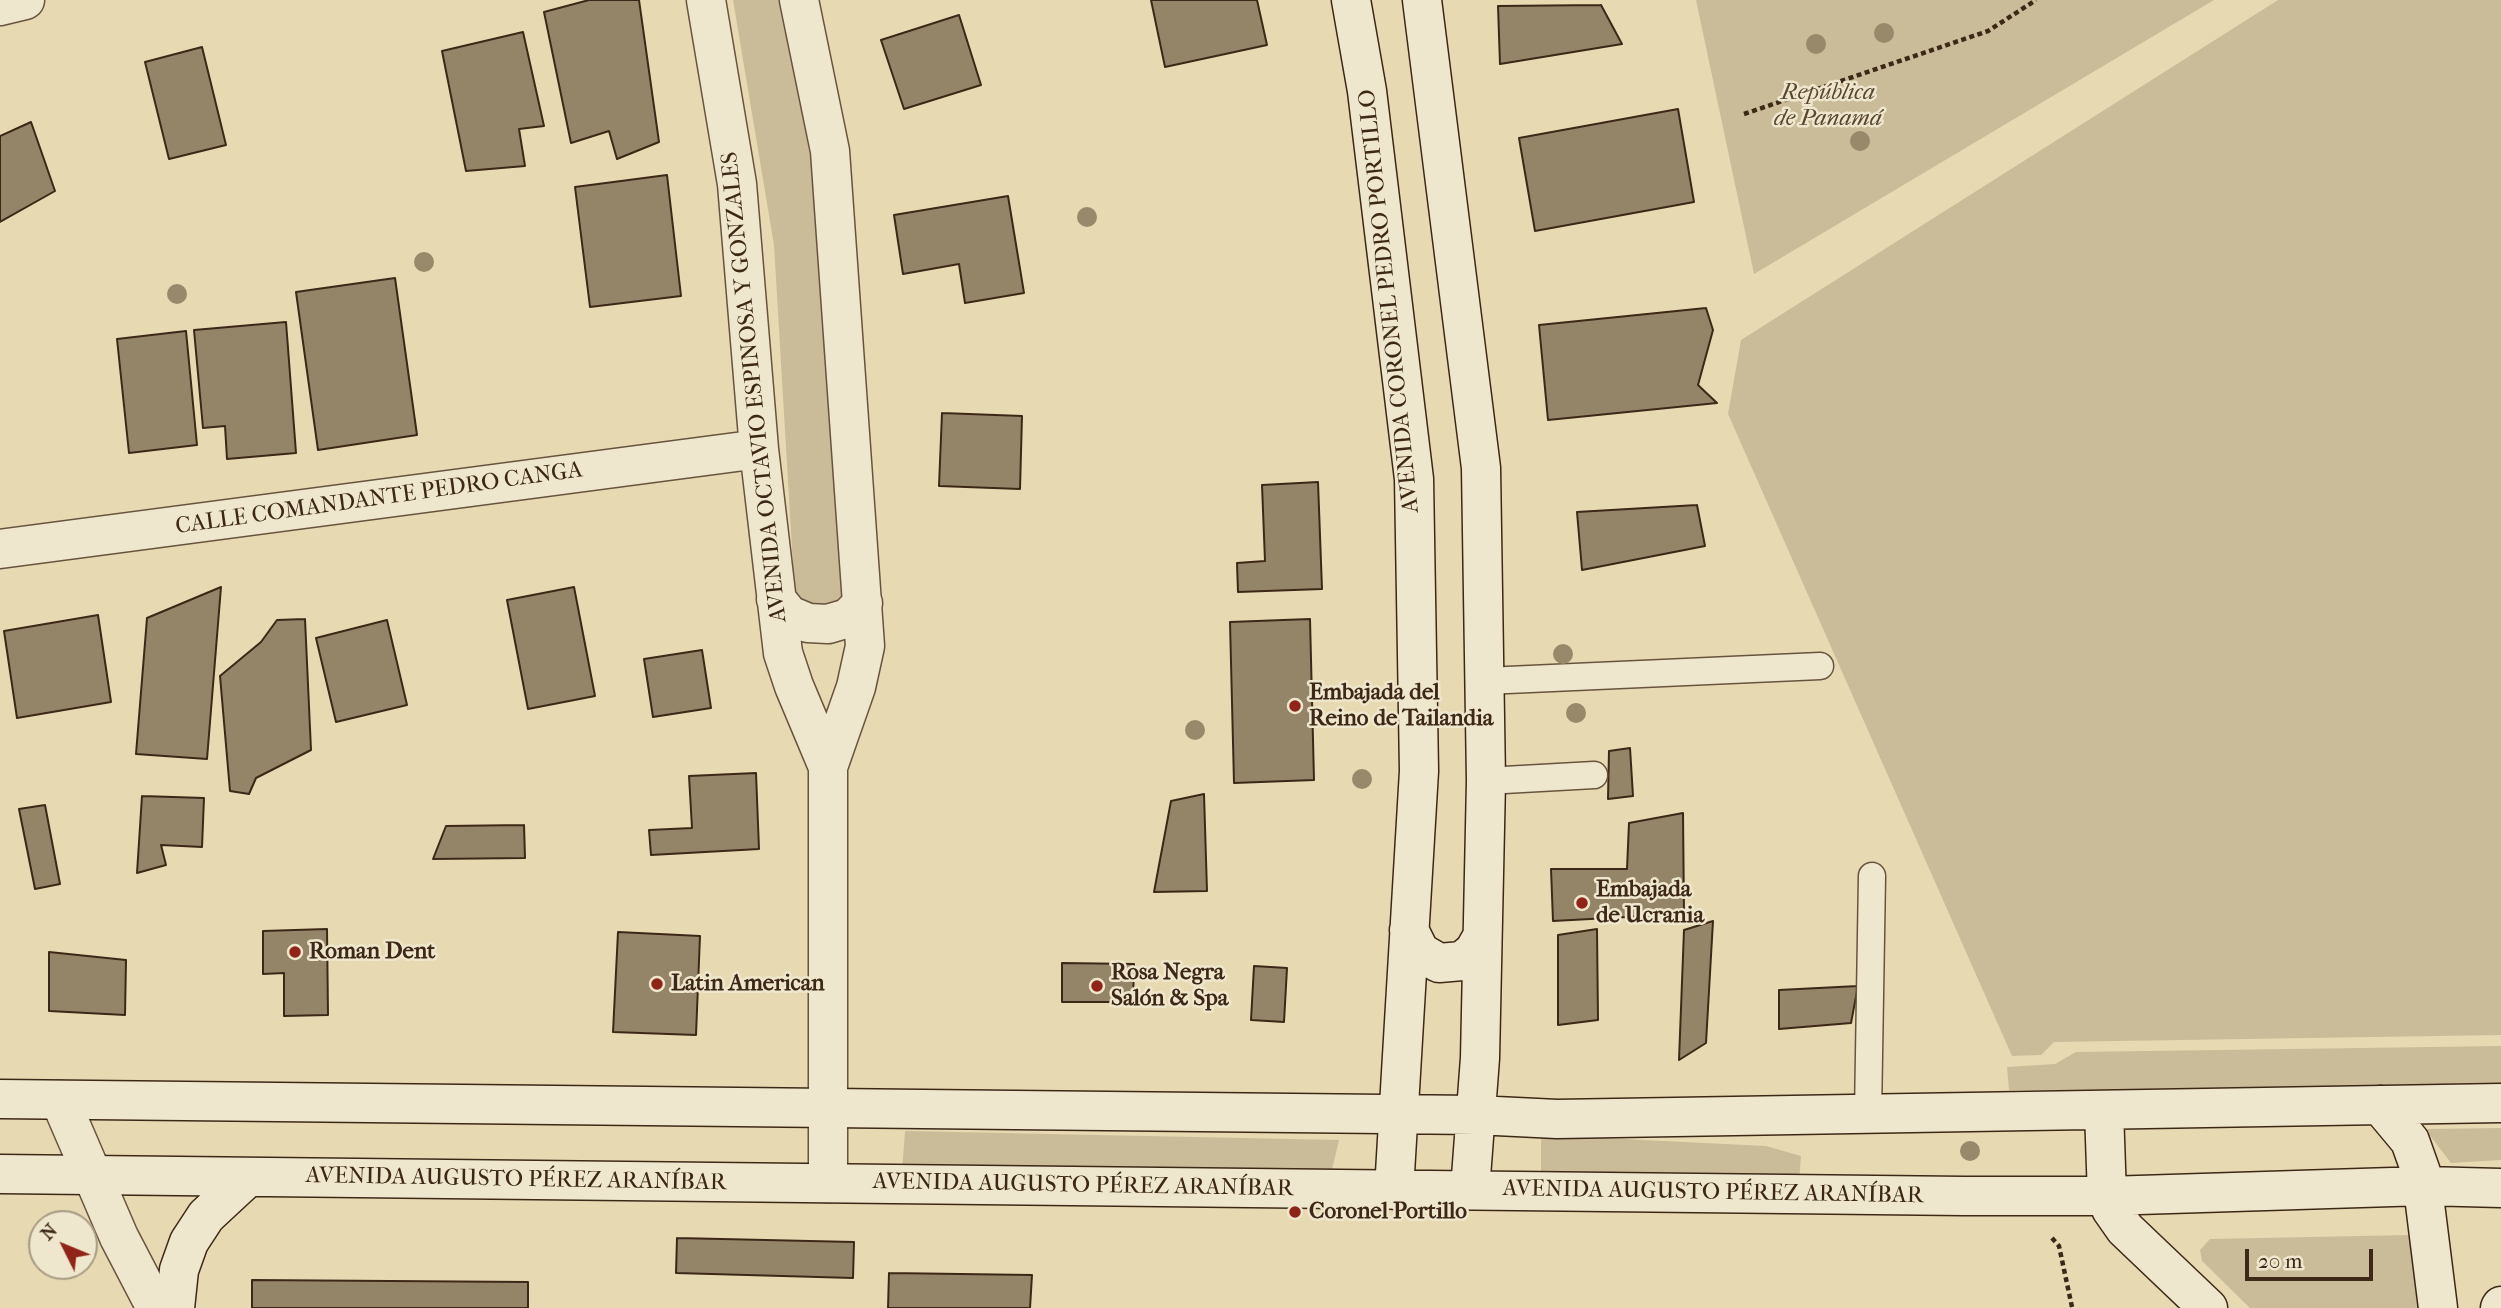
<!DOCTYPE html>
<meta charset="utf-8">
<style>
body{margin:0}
#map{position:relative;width:2501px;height:1308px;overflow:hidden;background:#e7dab2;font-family:"IM FELL French Canon",serif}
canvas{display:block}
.north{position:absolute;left:28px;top:1210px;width:70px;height:70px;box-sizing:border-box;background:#efe7cd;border:2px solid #a89b84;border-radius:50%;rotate:313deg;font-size:19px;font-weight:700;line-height:28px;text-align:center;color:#3d2817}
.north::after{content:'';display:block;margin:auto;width:24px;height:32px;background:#8f2418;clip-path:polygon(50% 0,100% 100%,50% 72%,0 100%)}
.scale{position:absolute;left:2245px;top:1249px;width:128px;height:32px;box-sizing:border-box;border:4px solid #3d2817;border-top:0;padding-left:9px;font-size:21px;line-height:24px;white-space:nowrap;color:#3d2817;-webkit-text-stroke:5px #efe7cd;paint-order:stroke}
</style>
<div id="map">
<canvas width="2501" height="1308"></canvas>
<div class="north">N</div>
<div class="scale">20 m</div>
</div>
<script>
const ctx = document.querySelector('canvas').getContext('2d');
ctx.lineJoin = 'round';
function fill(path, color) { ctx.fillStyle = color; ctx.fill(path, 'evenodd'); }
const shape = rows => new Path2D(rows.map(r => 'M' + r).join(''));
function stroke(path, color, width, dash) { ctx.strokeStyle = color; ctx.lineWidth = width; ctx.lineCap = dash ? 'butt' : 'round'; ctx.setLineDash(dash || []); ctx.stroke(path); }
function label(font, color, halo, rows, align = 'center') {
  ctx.font = font + ' "IM FELL French Canon",serif'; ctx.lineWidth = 5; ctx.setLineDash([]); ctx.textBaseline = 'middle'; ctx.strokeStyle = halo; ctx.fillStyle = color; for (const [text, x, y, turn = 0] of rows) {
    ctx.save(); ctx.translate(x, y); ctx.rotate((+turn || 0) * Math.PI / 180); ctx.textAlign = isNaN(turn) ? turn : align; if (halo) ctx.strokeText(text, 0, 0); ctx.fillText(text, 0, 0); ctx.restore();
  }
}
fill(shape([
 [733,0,782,0,829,262,842,597,827,612,795,599,774,245],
 [1696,0,2214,0,1754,274],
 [2278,0,2501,0,2501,1035,2054,1042,2041,1055,2012,1056,1728,414,1741,340],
 [2501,1046,2501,1089,2009,1090,2007,1067,2055,1064,2076,1052],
 [2501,1128,2501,1160,2451,1163,2425,1129],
 [905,1131,1339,1140,1330,1178,902,1171],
 [1541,1135,1766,1146,1801,1156,1799,1182,1541,1171],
 [2410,1235,2420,1308,2250,1308,2202,1261,2200,1250,2210,1239]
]), '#cabc98');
const building = shape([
 [589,0,639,0,659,142,617,159,609,131,571,143,544,12,589,0],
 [1151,0,1257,0,1267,45,1165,67,1151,0],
 [1601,5,1622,44,1500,64,1498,6,1601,5],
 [959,15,981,85,904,109,881,40,959,15],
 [523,32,544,126,519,129,525,166,466,171,442,51,523,32],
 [202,47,226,145,169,159,145,62,202,47],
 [1678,109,1694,202,1535,231,1519,138,1678,109],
 [31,122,55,191,0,222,0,136,31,122],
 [667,175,681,296,590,307,575,187,667,175],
 [1008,196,1024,293,965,303,959,264,903,274,894,215,1008,196],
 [395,278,417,435,318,450,296,292,395,278],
 [1706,308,1713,330,1698,385,1717,403,1548,420,1539,325,1706,308],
 [286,322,296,453,227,459,225,426,203,428,194,330,286,322],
 [186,331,197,445,129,453,117,339,186,331],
 [942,413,1022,416,1020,489,939,486,942,413],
 [1318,482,1322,589,1238,592,1237,563,1265,561,1262,485,1318,482],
 [1697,505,1705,546,1582,570,1577,512,1697,505],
 [221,587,207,759,136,754,147,618,221,587],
 [574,587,595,696,528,709,507,600,574,587],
 [98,615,111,702,17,718,4,631,98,615],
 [305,619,311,750,256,778,249,794,230,791,220,676,261,642,277,620,305,619],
 [1310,619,1314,780,1234,783,1230,622,1310,619],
 [387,620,407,705,336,722,316,638,387,620],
 [702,650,711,708,653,717,644,659,702,650],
 [1630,748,1633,796,1608,799,1609,751,1630,748],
 [756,773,759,849,651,855,649,830,692,828,689,776,756,773],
 [1204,794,1207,891,1154,892,1171,801,1204,794],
 [142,796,204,798,202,847,161,845,166,865,137,873,142,796],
 [45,805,60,884,35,889,19,809,45,805],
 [1683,813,1684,914,1553,921,1551,869,1627,869,1629,823,1683,813],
 [524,825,525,858,433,859,446,826,524,825],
 [1713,921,1706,1043,1679,1060,1684,930,1713,921],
 [327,929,328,1015,284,1016,284,973,263,974,263,931,327,929],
 [1597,929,1598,1020,1558,1025,1558,935,1597,929],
 [618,932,700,936,696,1035,613,1032,618,932],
 [49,952,126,960,125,1015,49,1011,49,952],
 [1062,963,1134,964,1133,1002,1062,1002,1062,963],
 [1254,966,1287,968,1284,1022,1251,1020,1254,966],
 [1858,986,1851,1023,1779,1029,1779,990,1858,986],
 [677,1238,854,1242,853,1278,676,1273,677,1238],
 [889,1273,1032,1275,1030,1308,888,1308,889,1273],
 [252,1280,528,1282,528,1308,252,1308,252,1280]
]);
fill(building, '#958568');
stroke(building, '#3d2817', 2);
const service = shape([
 [1485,681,1820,666],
 [1486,781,1594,775],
 [1868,1114,1872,876]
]);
const minor = shape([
 [706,0,737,184,759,449,783,653,794,686,828,767],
 [799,0,830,151,865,646,856,687,828,767,828,1183],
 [0,6,25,0],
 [0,549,759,449],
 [776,599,789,615,808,623,828,624,848,618,863,603],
 [60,1100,119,1237,156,1308]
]);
const secondary = shape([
 [1351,0,1367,91,1414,479,1419,771,1394,1190],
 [1422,0,1481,468,1486,781,1480,1058,1470,1190],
 [1409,930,1420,952,1439,963,1462,961,1474,951,1482,937],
 [0,1099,1476,1115,1557,1119,2501,1103],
 [2380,1105,2410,1141,2421,1172,2438,1308],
 [2104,1111,2107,1196,2111,1209,2125,1229,2208,1308],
 [0,1174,1964,1196,2107,1196,2424,1186,2501,1188],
 [175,1308,179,1270,189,1242,206,1216,248,1177],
 [2500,1308,2501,1306]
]);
stroke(service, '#68543e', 29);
stroke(minor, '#68543e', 41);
stroke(secondary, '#3d2817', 41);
stroke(shape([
 [1744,114,1988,31,2036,0],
 [2052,1238,2059,1246,2072,1307]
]), '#3d2817', 4.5, [5, 3.5]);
stroke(service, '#efe7cd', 26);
stroke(minor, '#efe7cd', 38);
stroke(secondary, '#efe7cd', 38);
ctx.fillStyle = '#99896b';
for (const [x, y] of [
 [1884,33],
 [1816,44],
 [1860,141],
 [1087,217],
 [424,262],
 [177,294],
 [1563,654],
 [1576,713],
 [1195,730],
 [1362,779],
 [1970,1151]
]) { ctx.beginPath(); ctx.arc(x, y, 10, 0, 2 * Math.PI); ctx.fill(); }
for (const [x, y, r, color] of [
 [1295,706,7,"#8f2418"],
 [1582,903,7,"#8f2418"],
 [295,952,7,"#8f2418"],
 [657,984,7,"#8f2418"],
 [1097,986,7,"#8f2418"],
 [1295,1212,7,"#8f2418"]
]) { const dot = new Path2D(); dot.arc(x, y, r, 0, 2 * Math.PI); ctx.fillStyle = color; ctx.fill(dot); stroke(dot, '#efe7cd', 2.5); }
label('italic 23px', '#594631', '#efe7cd', [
 ["República",1828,93],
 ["de Panamá",1828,119]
]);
label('23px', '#3d2817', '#efe7cd', [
 ["AVENIDA CORONEL PEDRO PORTILLO",1390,301,-96],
 ["AVENIDA OCTAVIO ESPINOSA Y GONZALES",755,387,-96],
 ["CALLE COMANDANTE PEDRO CANGA",379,499,-8],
 ["AVENIDA AUGUSTO PÉREZ ARANÍBAR",516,1180,1],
 ["AVENIDA AUGUSTO PÉREZ ARANÍBAR",1083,1186,1],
 ["AVENIDA AUGUSTO PÉREZ ARANÍBAR",1713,1193,1]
]);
label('bold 23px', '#3d2817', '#efe7cd', [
 ["Embajada del",1309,693],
 ["Reino de Tailandia",1309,719],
 ["Embajada",1596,890],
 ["de Ucrania",1596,916],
 ["Roman Dent",309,952],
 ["Rosa Negra",1111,973],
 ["Salón & Spa",1111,999],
 ["Latin American",671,984],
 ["Coronel Portillo",1309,1212]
], 'left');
</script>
